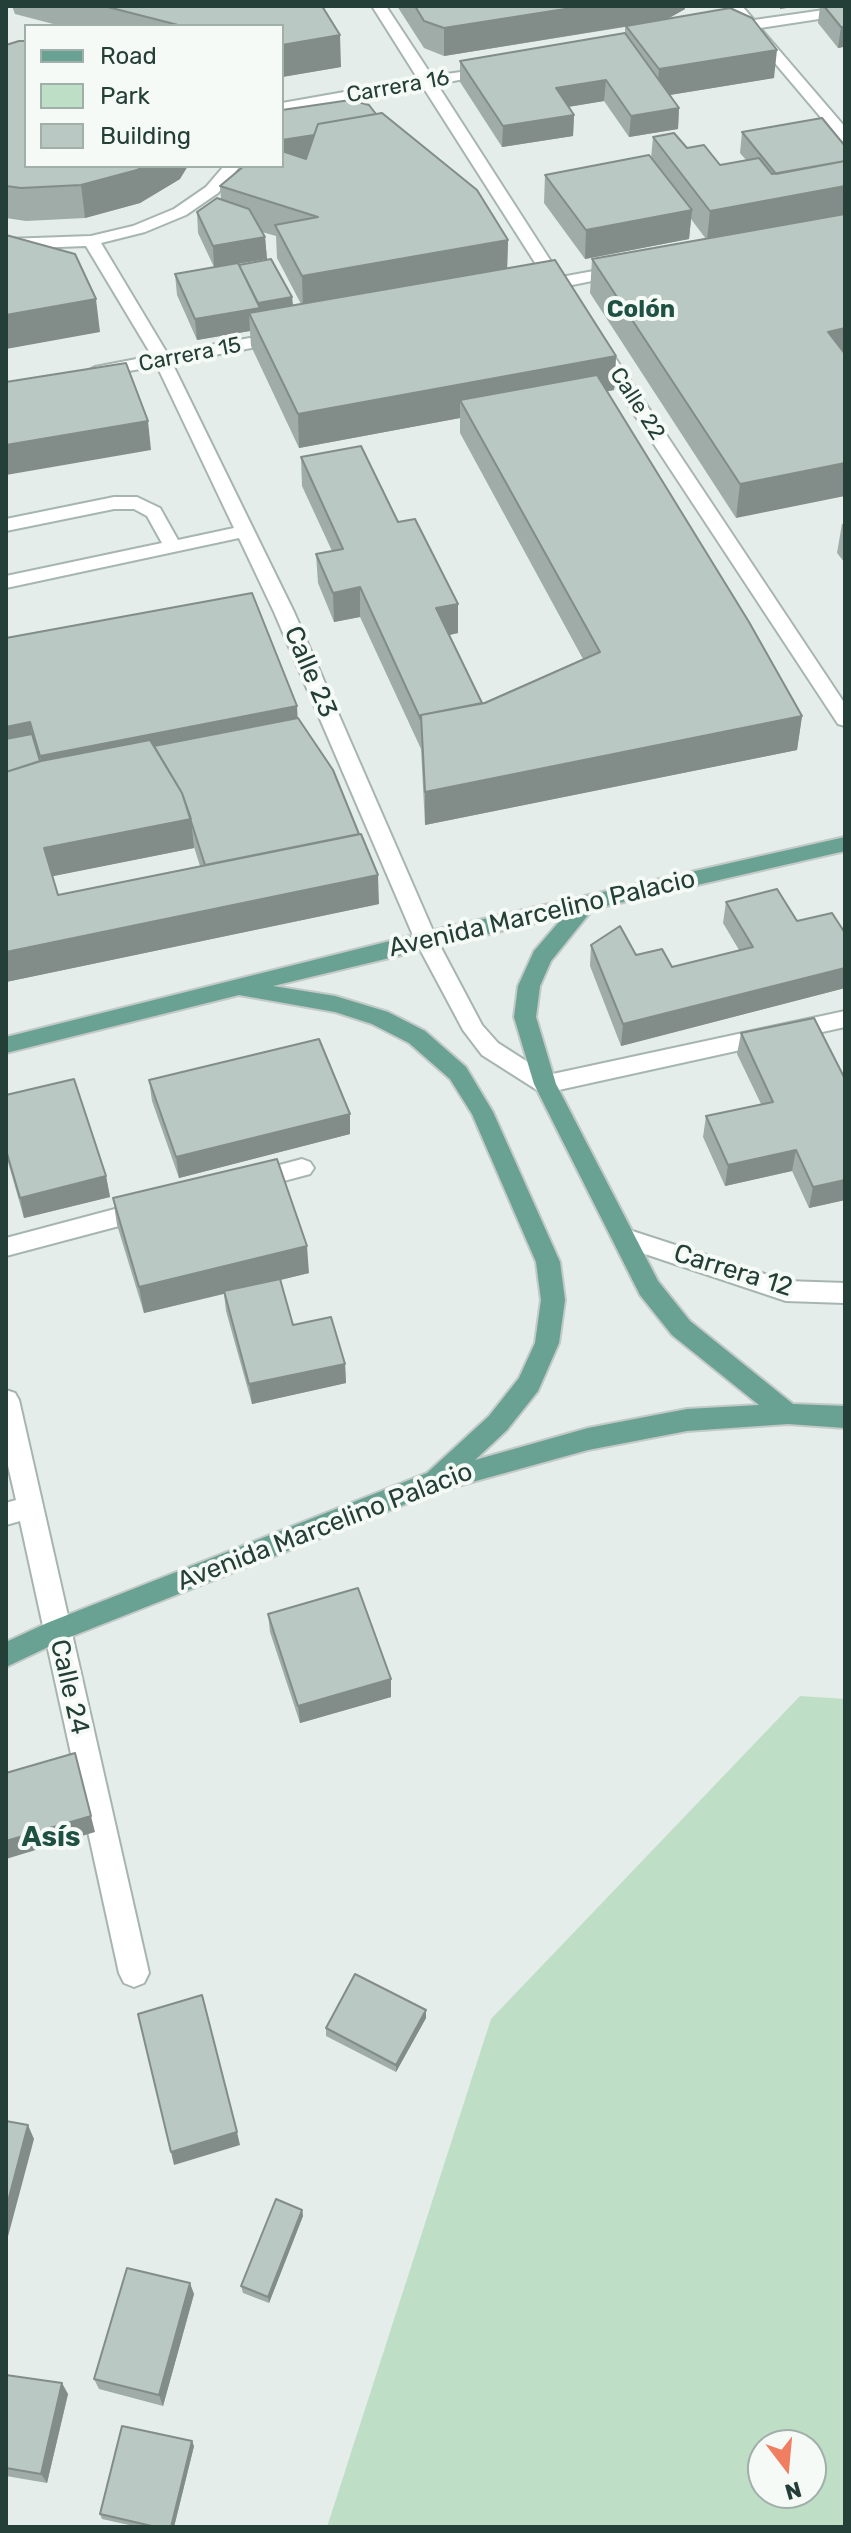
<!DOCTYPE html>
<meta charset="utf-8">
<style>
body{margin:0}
#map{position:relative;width:851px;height:2533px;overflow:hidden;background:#e4ede9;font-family:Rubik,sans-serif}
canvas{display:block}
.frame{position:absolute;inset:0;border:8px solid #243f37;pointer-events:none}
.legend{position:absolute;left:24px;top:24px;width:260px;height:144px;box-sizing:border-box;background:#f5faf7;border:2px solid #a1afaa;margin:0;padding:10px 14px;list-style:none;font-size:24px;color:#243f37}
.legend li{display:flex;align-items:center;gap:16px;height:40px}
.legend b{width:40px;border:2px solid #a1afaa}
.north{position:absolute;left:747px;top:2429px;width:80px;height:80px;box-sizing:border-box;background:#f5faf7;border:2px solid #a1afaa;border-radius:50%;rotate:164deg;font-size:22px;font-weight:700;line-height:32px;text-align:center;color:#243f37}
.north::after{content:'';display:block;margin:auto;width:28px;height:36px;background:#f07e60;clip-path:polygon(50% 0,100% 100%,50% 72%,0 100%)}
</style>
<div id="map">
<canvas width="851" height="2533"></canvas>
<div class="frame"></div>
<ul class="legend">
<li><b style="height:10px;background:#69a292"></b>Road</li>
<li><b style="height:22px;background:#bedec5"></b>Park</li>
<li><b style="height:22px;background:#b9c8c2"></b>Building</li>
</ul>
<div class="north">N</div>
</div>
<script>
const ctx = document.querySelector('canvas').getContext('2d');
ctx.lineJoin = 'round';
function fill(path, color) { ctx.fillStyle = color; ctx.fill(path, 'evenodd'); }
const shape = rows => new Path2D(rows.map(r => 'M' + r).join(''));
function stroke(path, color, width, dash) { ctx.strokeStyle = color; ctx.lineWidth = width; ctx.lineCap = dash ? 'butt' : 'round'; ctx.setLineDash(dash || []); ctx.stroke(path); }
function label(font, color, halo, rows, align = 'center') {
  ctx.font = font + ' Rubik,sans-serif'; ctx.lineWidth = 8; ctx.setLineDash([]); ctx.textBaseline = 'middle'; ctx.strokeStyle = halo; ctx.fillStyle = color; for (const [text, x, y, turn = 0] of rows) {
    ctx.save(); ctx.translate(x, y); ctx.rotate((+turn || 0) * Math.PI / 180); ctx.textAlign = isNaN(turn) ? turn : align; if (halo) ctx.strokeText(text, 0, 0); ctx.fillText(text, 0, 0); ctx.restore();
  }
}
fill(shape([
 [800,1696,845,1699,845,2527,327,2527,491,2019],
 [763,2445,811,2445,811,2493,763,2493]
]), '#bedec5');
const minor = shape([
 [372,6,386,6,432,76,497,67,497,73,437,84,561,277,621,266,627,268,629,271,627,274,567,286,569,290,561,295,552,289,529,291,527,287,529,283,546,280,423,87,282,113,282,103,418,79,372,6],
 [727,6,742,6,754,20,845,7,845,15,760,28,845,127,845,142,840,140,747,30,720,32,720,26,740,22,727,6],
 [224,166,240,166,218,193,186,215,145,232,101,243,167,353,283,332,291,337,283,342,172,363,294,612,437,940,482,1025,498,1043,548,1075,845,1011,845,1027,545,1093,537,1090,482,1055,463,1030,415,940,274,612,239,538,6,588,6,576,162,543,147,516,134,509,114,509,6,531,6,519,114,497,137,497,160,508,178,540,234,528,157,366,95,377,86,372,95,367,152,356,86,246,6,249,6,239,91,236,133,226,174,209,206,187,224,166],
 [597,339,606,344,845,704,845,726,838,724,588,344,597,339],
 [302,1159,310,1162,314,1168,310,1174,250,1190,242,1187,238,1181,242,1175,302,1159],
 [145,1201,153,1203,157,1210,153,1217,6,1256,6,1238,145,1201],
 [623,1228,786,1281,845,1283,845,1303,786,1301,615,1244,611,1237,615,1230,623,1228],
 [6,1390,15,1393,19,1400,149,1973,144,1983,134,1987,124,1983,119,1973,20,1521,6,1525,6,1503,16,1500,6,1457,6,1390]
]);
const major = shape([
 [845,837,845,851,593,909,551,961,540,986,536,1017,556,1084,658,1281,690,1321,793,1404,845,1406,845,1428,788,1424,687,1431,588,1450,436,1492,65,1639,6,1667,6,1642,47,1623,427,1473,489,1416,519,1378,535,1343,541,1300,536,1262,472,1114,450,1079,409,1043,372,1024,335,1012,239,995,6,1053,6,1037,426,932,845,837],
 [564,916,534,951,518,986,514,1017,534,1084,640,1295,672,1335,759,1405,687,1409,588,1428,475,1460,507,1430,538,1391,559,1343,565,1300,560,1262,493,1112,466,1067,425,1031,388,1012,335,996,273,986,564,916]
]);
stroke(minor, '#a7b5b0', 4);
stroke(major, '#c2c9c7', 4);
fill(minor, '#fff');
fill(major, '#69a292');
fill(shape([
 [12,6,322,6,341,67,282,77,282,26,61,26,15,14],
 [397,6,685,6,685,9,668,19,774,78,670,95,679,108,678,129,629,137,604,101,568,107,574,115,573,136,502,147,460,82,460,61,625,33,625,27,444,56,424,48],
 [820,6,845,6,845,52,843,50,843,47,838,48,818,23],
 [6,45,180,179,140,203,85,218,26,221,6,218],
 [376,114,508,240,507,268,616,356,614,390,607,391,802,716,797,750,425,825,421,749,360,617,334,622,318,583,316,554,332,551,302,486,301,457,398,522,458,604,458,633,449,635,482,703,583,659,460,433,460,418,299,448,251,346,250,331,197,340,177,295,175,274,214,267,198,233,197,212,221,199,220,186,242,168,241,166,282,166],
 [262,232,276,236,277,258,301,304,293,305,292,297,239,265,238,263,267,259,265,237],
 [822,118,736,518,590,293,592,259,706,239,691,219,689,239,585,259,544,203,545,175,651,158,653,137,687,148,720,165,746,160,740,153,742,132],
 [845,523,845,563,837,553,842,524],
 [6,638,298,718,379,904,6,982],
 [194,847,200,866,58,895,52,876,194,848],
 [726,902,845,933,845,988,621,1046,590,966,591,945,636,955,672,967,739,950,723,923],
 [741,1033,845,1079,845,1200,809,1208,792,1171,725,1186,703,1137,706,1116,761,1104,737,1054],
 [149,1080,350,1134,179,1178,152,1101],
 [6,1095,106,1176,110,1197,24,1218,6,1155],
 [113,1198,309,1273,280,1280,293,1325,345,1364,346,1383,252,1404,226,1311,224,1294,144,1313,117,1225],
 [268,1614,391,1697,300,1723,270,1632],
 [426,2018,396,2072,326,2036,326,2028],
 [302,2210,303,2216,269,2303,243,2293,241,2286],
 [194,2294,163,2406,99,2389,94,2379],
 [6,2375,68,2394,47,2483,6,2476],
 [194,2446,174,2527,138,2527,102,2519,100,2514]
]), '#9faca7');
fill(shape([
 [584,6,685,6,685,9,665,20,444,56,444,28],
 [780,6,800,6,780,9],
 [841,27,845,27,845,39,843,47,838,48],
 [340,35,341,67,282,77,282,45],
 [777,50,774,78,657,97,659,69],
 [606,80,604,101,555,109,556,88],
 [679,108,678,129,629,137,631,116],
 [574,115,573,136,502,147,503,126],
 [383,125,383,146,282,162,282,140],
 [143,166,188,166,180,179,140,203,85,218,81,185],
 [845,186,845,214,707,240,710,211],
 [692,210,689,239,585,259,586,230],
 [265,237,267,259,214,268,213,246],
 [508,240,507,273,303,309,302,276],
 [292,297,293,309,249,313,250,331,197,340,195,319,254,304],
 [96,299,100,332,6,349,6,315],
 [845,328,845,361,828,332],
 [616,356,614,390,470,417,460,400,460,418,299,448,298,414],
 [148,421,151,450,6,475,6,445],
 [845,463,845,496,736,518,740,484],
 [360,587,360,617,334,622,333,593],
 [458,604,458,633,436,638,436,608],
 [297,706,299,740,46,790,40,756],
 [802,716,797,750,425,825,425,792],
 [30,722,36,756,6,761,6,727],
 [191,819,194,848,49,877,44,848],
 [378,875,379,904,6,982,6,952],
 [845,968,845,988,621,1046,623,1024],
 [350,1114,350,1134,179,1178,176,1157],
 [796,1150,792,1171,725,1186,728,1165],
 [106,1176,110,1197,24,1218,20,1198],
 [845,1180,845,1200,809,1208,813,1187],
 [307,1246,309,1273,144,1313,139,1287],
 [345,1364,346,1383,252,1404,249,1384],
 [391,1679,391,1697,300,1723,298,1706],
 [75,1753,95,1832,6,1859,6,1841],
 [426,2010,426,2018,396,2072,396,2065],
 [28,2125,34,2139,6,2244,6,2209],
 [237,2132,240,2145,174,2165,171,2152],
 [302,2210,303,2216,269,2303,268,2297],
 [190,2283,194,2294,163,2406,159,2395],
 [62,2383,68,2394,47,2483,41,2474],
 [192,2441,194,2446,174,2527,171,2527]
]), '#828c88');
const building = shape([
 [104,6,322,6,340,35,282,45,282,26,182,26,104,6],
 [415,6,584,6,444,28,424,21,415,6],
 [824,6,845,6,845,27,841,27,824,6],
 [730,8,752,18,777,50,659,69,626,26,730,8],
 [625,33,679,108,631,116,606,80,556,88,574,115,503,126,460,61,625,33],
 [19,41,26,41,26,166,143,166,137,170,81,185,21,188,6,186,6,45,19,41],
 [350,100,369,105,376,114,318,124,314,135,282,140,282,110,350,100],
 [382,113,477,190,508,240,302,276,275,225,318,217,220,186,244,166,282,166,282,151,306,159,318,124,382,113],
 [822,118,845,146,845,161,776,174,742,132,822,118],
 [674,133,687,148,704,145,720,165,759,158,772,174,845,161,845,186,710,211,653,137,674,133],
 [649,155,692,210,586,230,545,175,649,155],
 [217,198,249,209,265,237,213,246,197,212,217,198],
 [845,214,845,328,828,332,845,354,845,463,740,484,592,259,845,214],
 [6,235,75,254,96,299,6,315,6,235],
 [271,259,292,297,258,303,239,265,271,259],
 [555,260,616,356,298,414,249,313,555,260],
 [238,263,260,308,195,319,175,274,238,263],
 [126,363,148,421,6,445,6,382,126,363],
 [597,375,749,622,802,716,425,792,421,715,485,703,600,652,460,400,597,375],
 [361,446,398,522,415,519,458,604,436,608,482,703,421,715,421,720,360,587,333,593,316,554,343,549,301,457,361,446],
 [252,593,297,706,40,756,30,722,6,727,6,638,252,593],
 [298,718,333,770,359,834,205,865,182,793,154,746,298,718],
 [32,734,40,761,6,772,6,739,32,734],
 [150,740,182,793,191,819,44,848,58,895,361,834,378,875,6,952,6,772,41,761,150,740],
 [777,889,797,921,832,913,845,933,845,968,623,1024,591,945,620,926,636,955,662,949,672,967,753,947,726,902,777,889],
 [814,1018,845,1079,845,1180,813,1187,796,1150,728,1165,706,1116,773,1102,741,1033,814,1018],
 [319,1039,350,1114,176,1157,149,1080,319,1039],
 [74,1079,106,1176,20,1198,6,1150,6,1095,74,1079],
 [277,1159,307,1246,139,1287,113,1198,277,1159],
 [280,1279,293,1325,331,1317,345,1364,249,1384,224,1291,280,1279],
 [358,1588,391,1679,298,1706,268,1614,358,1588],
 [75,1753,91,1816,6,1841,6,1773,75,1753],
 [355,1974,426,2010,396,2065,326,2028,355,1974],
 [202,1995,237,2132,171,2152,138,2014,202,1995],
 [6,2121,28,2125,6,2209,6,2121],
 [276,2199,302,2210,268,2297,241,2286,276,2199],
 [127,2268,190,2283,159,2395,94,2379,127,2268],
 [6,2375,62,2383,41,2474,6,2468,6,2375],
 [122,2426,192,2441,171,2527,156,2527,100,2514,122,2426]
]);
fill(building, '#b9c8c2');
stroke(building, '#828c88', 2);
label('22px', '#243f37', '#f5faf7', [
 ["Carrera 16",398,87,-10],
 ["Carrera 15",190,355,-11],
 ["Calle 22",637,404,57]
]);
label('bold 24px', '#1f5143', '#f5faf7', [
 ["Colón",641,310]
]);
label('26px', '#243f37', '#f5faf7', [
 ["Calle 23",310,672,67],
 ["Avenida Marcelino Palacio",542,914,-13],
 ["Carrera 12",733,1271,17],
 ["Avenida Marcelino Palacio",325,1527,-21],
 ["Calle 24",69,1687,77]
]);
label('bold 28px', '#1f5143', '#f5faf7', [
 ["Asís",51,1838]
]);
</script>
